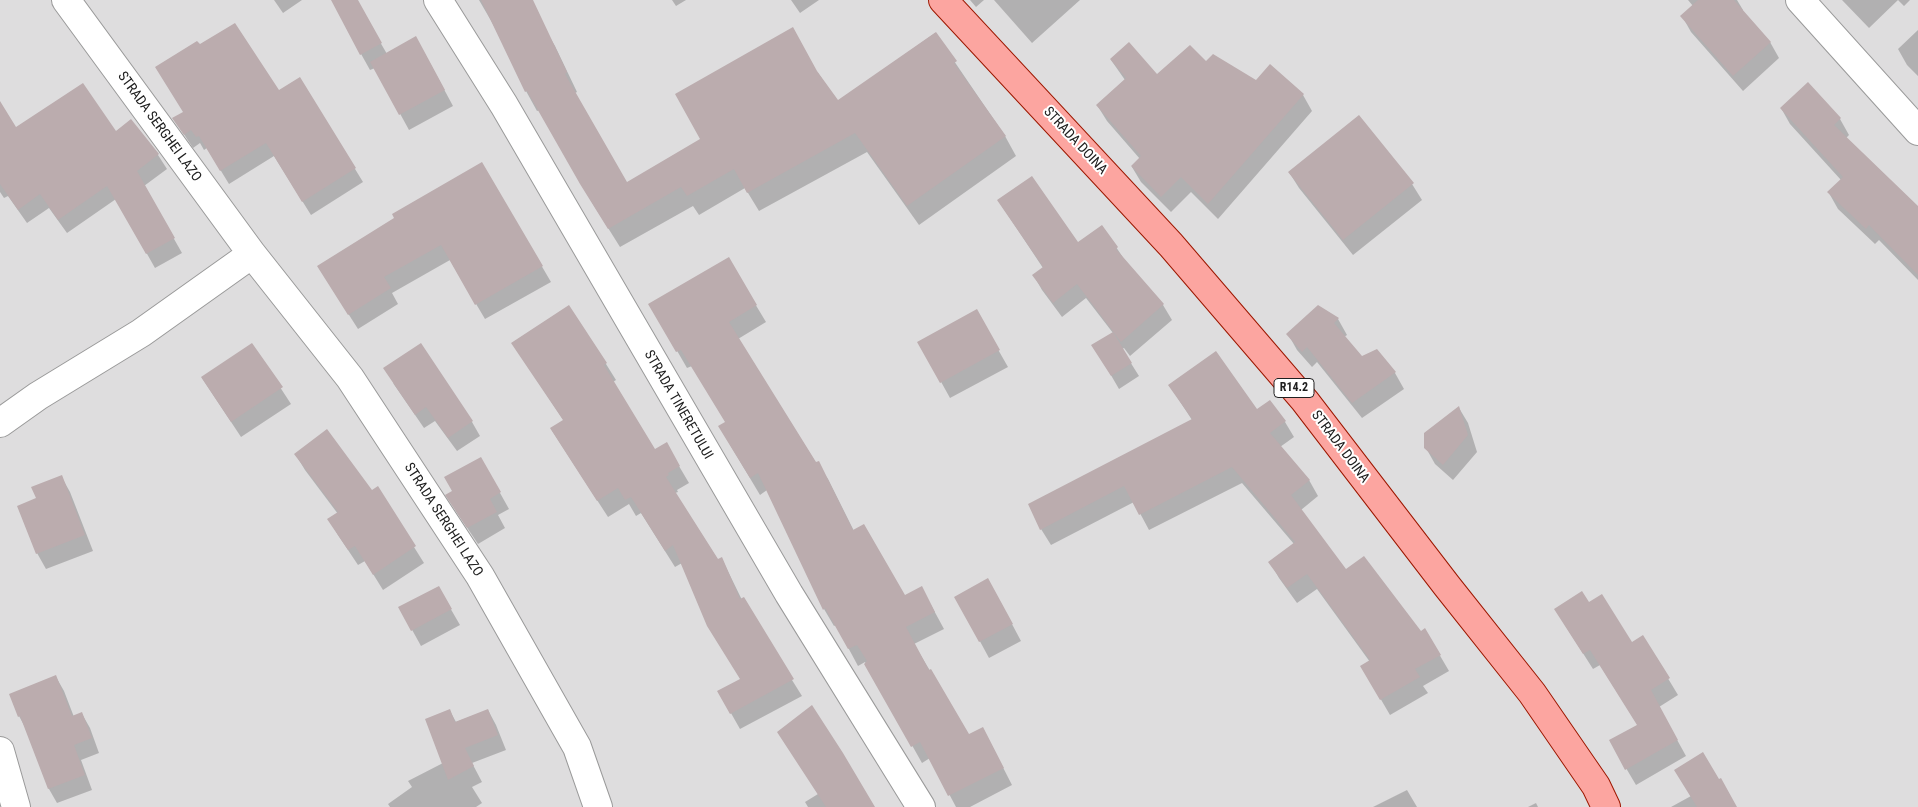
<!DOCTYPE html>
<style>
body{margin:0}
canvas{display:block;background:#f1e8e7}
</style>
<canvas width="1918" height="807"></canvas>
<script>
const ctx = document.querySelector('canvas').getContext('2d');
ctx.lineJoin = 'round';
function fill(path, color) { ctx.fillStyle = color; ctx.fill(path, 'evenodd'); }
const shape = rows => new Path2D(rows.map(r => 'M' + r).join(''));
function stroke(path, color, width, dash) { ctx.strokeStyle = color; ctx.lineWidth = width; ctx.lineCap = dash ? 'butt' : 'round'; ctx.setLineDash(dash || []); ctx.stroke(path); }
function label(font, color, halo, rows, align = 'center') {
  ctx.font = font + ' "Roboto Condensed",sans-serif'; ctx.lineWidth = 4; ctx.setLineDash([]); ctx.textBaseline = 'middle'; ctx.strokeStyle = halo; ctx.fillStyle = color; for (const [text, x, y, turn = 0] of rows) {
    ctx.save(); ctx.translate(x, y); ctx.rotate((+turn || 0) * Math.PI / 180); ctx.textAlign = isNaN(turn) ? turn : align; if (halo) ctx.strokeText(text, 0, 0); ctx.fillText(text, 0, 0); ctx.restore();
  }
}
fill(shape([
 [0,0,1918,0,1918,807,0,807]
]), '#deddde');
fill(shape([
 [274,0,302,0,283,13],
 [479,0,527,0,555,46,577,92,575,93,627,184,818,73,838,102,935,33,1005,136,1016,156,919,225,867,152,759,211,745,188,699,215,693,206,620,247,593,204,540,110,537,111,526,91,497,31],
 [672,0,686,0,676,6],
 [791,0,819,0,800,13],
 [970,0,984,0,976,7],
 [994,0,1080,0,1032,43],
 [1688,0,1737,0,1743,10,1742,11,1770,42,1779,58,1743,91,1691,32,1682,16,1693,6],
 [1842,0,1898,0,1869,28],
 [1898,0,1910,0,1904,6],
 [365,16,387,54,425,54,453,106,409,130,375,68,370,70,346,27],
 [1918,30,1918,76,1907,65,1898,49],
 [1111,60,1157,76,1205,63,1256,82,1303,95,1312,111,1218,219,1191,192,1171,212,1141,182,1132,167,1140,159,1107,121,1097,105,1125,80],
 [300,79,363,182,311,215,274,156,229,184,207,148,204,150,200,143,193,148,174,119,278,92],
 [1781,108,1840,119,1849,135,1846,138,1918,210,1918,280,1879,240,1875,244,1838,209,1829,193,1841,180,1790,124],
 [0,121,16,129,115,132,131,121,158,155,167,169,144,186,182,253,155,268,116,199,67,233,49,208,27,223,8,196,4,198,0,192],
 [482,164,551,282,485,319,450,260,392,293,398,304,358,329,328,282],
 [1289,172,1412,184,1422,200,1353,255,1299,188],
 [998,200,1078,244,1102,226,1126,262,1163,305,1172,320,1130,356,1124,348,1122,349,1139,376,1119,389,1101,358,1113,333,1086,298,1062,317,1042,290,1034,276,1043,268],
 [728,259,766,322,738,339,816,463,828,479,854,531,904,597,931,605,944,629,914,644,969,736,992,746,1012,785,970,807,956,807,930,758,922,763,865,662,858,666,836,625,834,626,824,609,767,490,760,495,729,443,726,422,692,366,687,368,650,304],
 [568,307,606,364,616,380,613,382,655,451,666,444,689,483,677,490,678,492,675,493,718,560,722,559,742,600,802,696,740,729,719,692,741,680,682,563,675,567,641,513,636,516,629,504,608,517,551,429,564,421,513,344],
 [1318,307,1338,319,1347,335,1344,337,1362,358,1376,350,1395,373,1404,389,1362,418,1317,362,1312,367,1297,350,1288,334],
 [976,311,1008,367,950,398,919,342],
 [252,344,291,404,241,437,202,378],
 [393,383,472,422,480,436,457,451,435,421,424,428],
 [1170,386,1257,411,1285,422,1294,437,1280,447,1309,480,1318,496,1301,510,1346,571,1420,632,1425,630,1449,671,1423,686,1428,693,1390,715,1362,667,1370,662,1317,589,1297,603,1279,578,1270,562,1294,544,1242,483,1149,530,1134,502,1051,545,1041,529,1192,420],
 [1459,408,1468,423,1477,452,1453,480,1435,464,1426,448],
 [296,455,372,491,377,488,424,563,383,590,365,561,358,565,338,535,329,519,338,514,305,470],
 [481,459,509,509,498,515,505,528,478,544,456,511,454,492],
 [61,476,70,492,93,551,46,569,37,553,19,507,37,499],
 [438,587,460,625,421,646,400,608],
 [997,596,1021,641,989,658,956,597],
 [1589,604,1632,644,1643,637,1678,695,1659,707,1686,756,1636,785,1610,741,1638,725,1600,665,1593,669,1565,625],
 [56,677,64,691,74,717,82,714,90,728,99,753,81,760,92,790,57,803,49,789,25,727,19,716],
 [488,710,496,725,506,750,472,763,482,782,472,787,482,803,476,807,390,807,388,804,412,787,408,781,443,763,450,711,456,722],
 [1407,790,1417,807,1373,807],
 [818,794,873,807,808,807,805,802],
 [1691,796,1736,807,1671,807],
 [1536,803,1538,807,1528,807]
]), '#0003');
fill(shape([
 [331,0,358,0,382,43,360,55],
 [481,0,533,0,567,72,565,74,627,182,700,139,675,94,793,27,817,71,838,100,936,32,957,61,954,63,1006,136,907,206,855,133,747,193,734,169,687,196,681,187,608,229,580,184,527,91,525,92],
 [1698,0,1734,0,1771,42,1733,76,1680,16],
 [235,23,279,90,300,77,356,168,302,202,266,143,220,171,199,136,196,137,191,130,184,135,172,118,183,112,155,67,197,41,200,44],
 [416,36,445,90,399,115,370,62],
 [1129,42,1157,74,1190,45,1206,61,1213,54,1256,80,1270,64,1304,94,1208,204,1181,177,1161,197,1131,166,1141,156,1096,105,1126,78,1110,59],
 [1808,82,1841,118,1834,125,1918,206,1918,275,1869,225,1866,229,1827,192,1843,177,1780,108],
 [83,83,116,131,131,119,159,154,137,171,175,238,146,254,107,186,58,220,40,194,18,210,0,184,0,101,16,127],
 [1359,115,1414,183,1343,240,1288,172],
 [482,162,543,266,475,305,441,245,384,277,391,288,348,315,317,266,394,218,392,214],
 [1032,176,1078,242,1102,225,1118,247,1116,249,1164,304,1121,342,1077,284,1053,303,1032,275,1043,267,997,200],
 [729,257,757,305,729,322,816,462,819,461,853,530,864,524,905,595,922,586,935,612,906,627,929,670,931,669,969,734,983,727,1004,768,948,796,920,742,911,747,864,664,867,661,857,645,848,649,825,608,823,610,758,473,750,478,718,426,725,422,681,350,676,352,648,304],
 [569,305,607,363,604,365,655,449,667,442,680,466,668,473,669,475,666,477,718,559,722,557,740,599,744,597,794,679,730,714,717,691,740,679,707,626,673,545,665,551,631,497,625,500,618,488,597,501,550,428,563,420,511,343],
 [1318,305,1339,318,1334,323,1362,356,1377,349,1396,372,1352,403,1307,347,1302,352,1286,334],
 [977,309,1000,350,940,383,917,342],
 [1113,332,1132,363,1111,376,1091,345],
 [252,343,283,387,231,422,201,377],
 [421,343,473,421,448,438,426,407,415,415,383,368],
 [1216,351,1257,409,1270,400,1286,421,1270,433,1310,480,1291,495,1346,569,1364,556,1421,631,1425,628,1441,655,1415,669,1420,677,1380,700,1360,666,1370,660,1307,574,1287,588,1268,562,1295,542,1232,467,1139,515,1124,486,1040,530,1028,504,1192,419,1168,385],
 [1459,406,1468,435,1443,465,1424,448,1424,433],
 [327,429,372,490,378,486,416,546,373,575,355,546,348,550,327,519,338,512,294,454],
 [481,457,501,492,490,499,497,512,467,528,445,495,452,491,444,477],
 [62,475,85,535,36,554,17,506,36,498,31,487],
 [988,578,1013,624,979,642,954,597],
 [439,586,452,609,411,631,398,607],
 [1582,591,1589,602,1602,594,1632,642,1643,635,1670,678,1651,690,1678,740,1625,770,1609,740,1637,725,1590,650,1583,654,1554,609],
 [56,675,72,716,82,712,92,738,74,745,85,775,48,789,20,716,18,717,9,694],
 [812,705,843,753,875,807,826,807,777,732],
 [450,709,455,722,488,709,498,735,465,748,474,766,448,780,425,719],
 [1703,752,1719,779,1721,778,1737,807,1697,807,1674,770]
]), '#bbacae');
const minor = shape([
 [66,0,252,254,350,378,480,576,577,747,598,807],
 [438,0,504,105,789,594,921,807],
 [1800,0,1918,131],
 [0,423,38,396,141,333,252,254],
 [0,751,16,807]
]);
const major = shape([
 [943,0,1171,245,1305,401,1447,586,1532,693,1596,786,1606,807]
]);
stroke(minor, '#9a9a9a', 30);
stroke(major, '#9d1700', 30);
stroke(minor, '#fff', 28);
stroke(major, '#fca5a0', 28);
for (const [x, y, w] of [
 [1294,388,40]
]) { const box = new Path2D(); box.roundRect(x - w / 2, y - 9.5, w, 19, 4); ctx.fillStyle = '#fff'; ctx.fill(box); stroke(box, '#202020', 1); }
label('bold 12px', '#202020', null, [
 ["R14.2",1294,388]
]);
label('14px', '#202020', '#fff', [
 ["STRADA SERGHEI LAZO",159,127,54],
 ["STRADA DOINA",1075,141,47],
 ["STRADA TINERETULUI",678,405,60],
 ["STRADA DOINA",1340,447,53],
 ["STRADA SERGHEI LAZO",443,520,57]
]);
</script>
